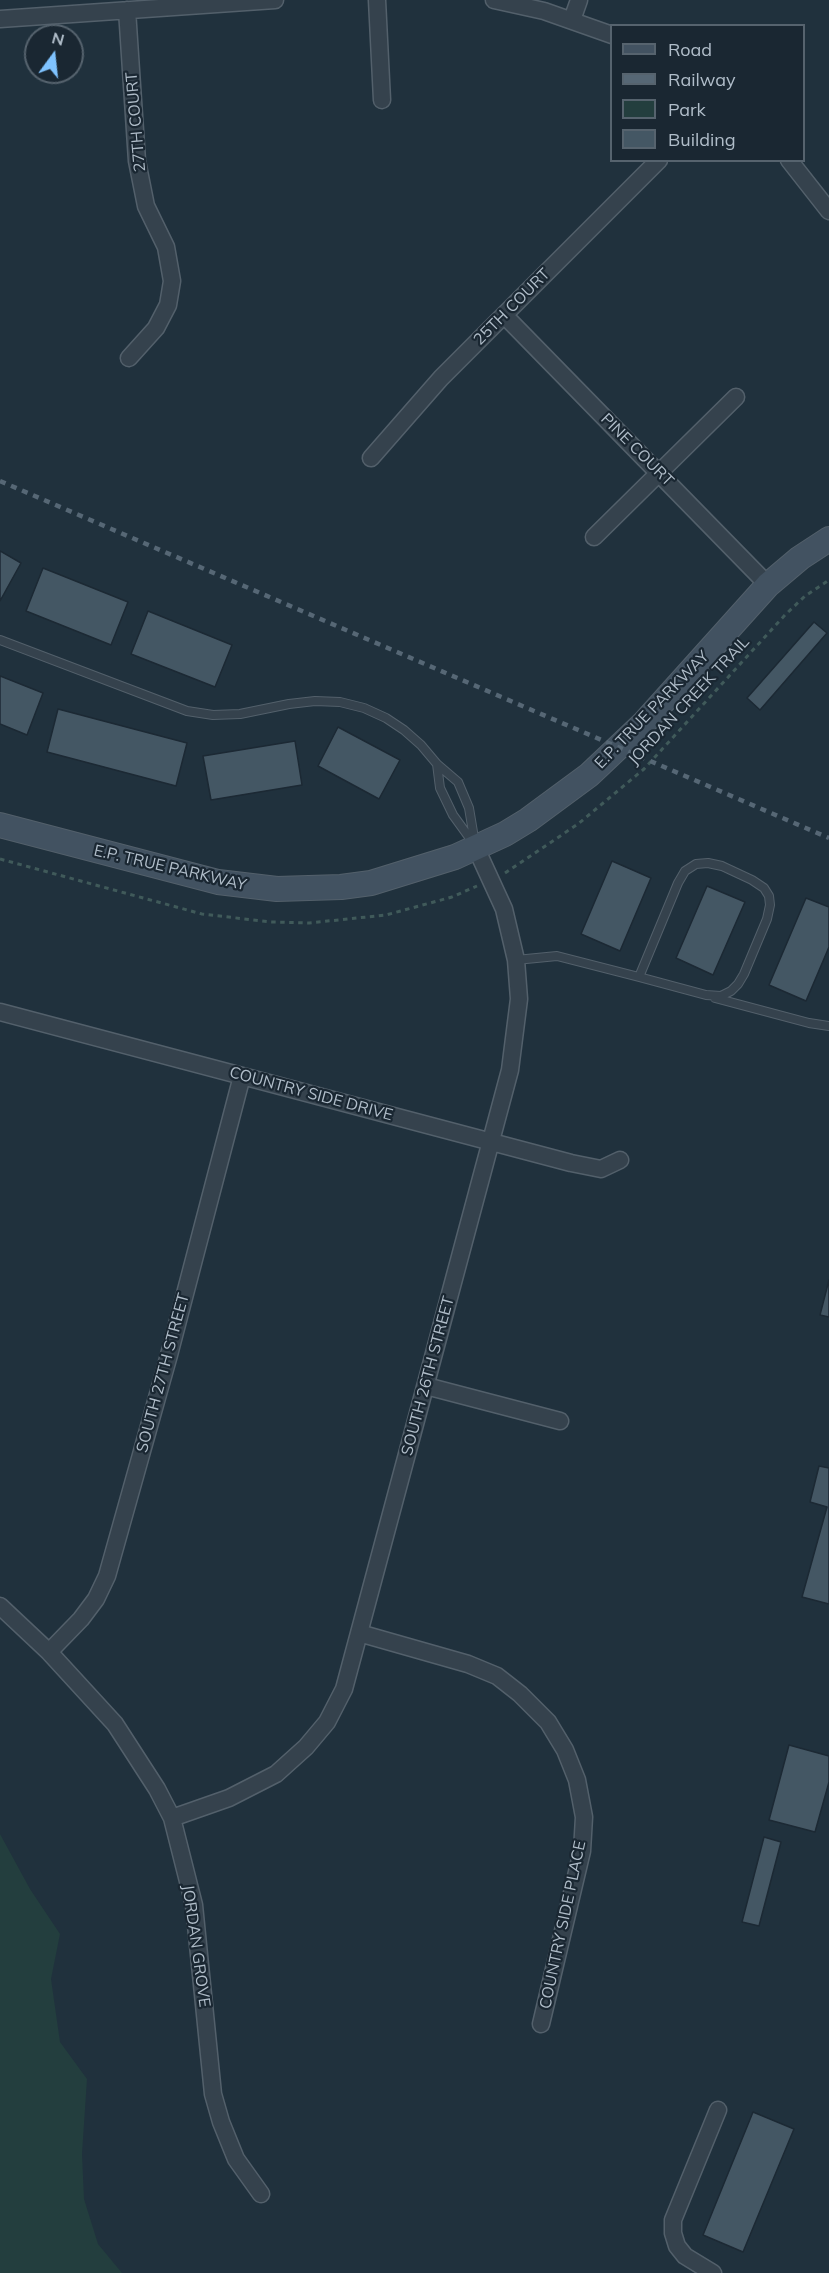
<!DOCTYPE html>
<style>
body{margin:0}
#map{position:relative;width:829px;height:2273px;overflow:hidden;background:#20313d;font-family:Mulish,sans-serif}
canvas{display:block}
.legend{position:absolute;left:610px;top:24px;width:195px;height:138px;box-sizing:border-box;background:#1a2732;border:2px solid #56636e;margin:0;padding:8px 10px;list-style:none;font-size:18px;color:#b0bdc9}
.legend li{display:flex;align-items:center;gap:12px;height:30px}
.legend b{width:30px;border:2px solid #56636e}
.north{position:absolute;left:24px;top:24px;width:60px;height:60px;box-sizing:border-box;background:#1a2732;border:2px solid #56636e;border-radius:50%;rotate:15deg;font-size:16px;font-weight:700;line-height:24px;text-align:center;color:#b0bdc9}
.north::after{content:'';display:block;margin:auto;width:21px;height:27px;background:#7fc3ff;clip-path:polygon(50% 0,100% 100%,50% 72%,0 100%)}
</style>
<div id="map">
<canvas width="829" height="2273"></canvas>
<ul class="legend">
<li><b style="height:8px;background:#425261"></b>Road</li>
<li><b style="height:8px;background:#566775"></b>Railway</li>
<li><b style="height:16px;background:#233e3e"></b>Park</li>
<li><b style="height:16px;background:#445764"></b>Building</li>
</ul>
<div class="north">N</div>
</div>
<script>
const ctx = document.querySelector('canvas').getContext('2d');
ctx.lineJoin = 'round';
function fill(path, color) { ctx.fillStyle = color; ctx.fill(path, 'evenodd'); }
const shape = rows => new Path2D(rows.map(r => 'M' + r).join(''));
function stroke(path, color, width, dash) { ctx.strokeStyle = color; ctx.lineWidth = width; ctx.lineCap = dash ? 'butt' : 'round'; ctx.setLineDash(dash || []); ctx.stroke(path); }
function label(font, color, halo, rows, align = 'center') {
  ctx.font = font + ' Mulish,sans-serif'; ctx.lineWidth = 4.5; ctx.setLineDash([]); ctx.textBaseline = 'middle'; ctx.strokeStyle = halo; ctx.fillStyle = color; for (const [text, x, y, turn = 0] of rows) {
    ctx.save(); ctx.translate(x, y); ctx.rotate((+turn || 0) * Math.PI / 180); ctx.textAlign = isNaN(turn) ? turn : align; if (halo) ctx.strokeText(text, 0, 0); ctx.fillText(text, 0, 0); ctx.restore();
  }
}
fill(shape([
 [0,1834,30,1889,60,1934,51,1979,60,2042,87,2079,82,2154,84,2199,98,2244,122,2273,0,2273]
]), '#233e3e');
const building = shape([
 [0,551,21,563,0,601,0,551],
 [43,568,128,602,111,645,26,611,43,568],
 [148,611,232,645,215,687,131,654,148,611],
 [814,622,827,633,760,710,747,698,814,622],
 [0,676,43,693,27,735,0,724,0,676],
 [58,709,187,743,176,786,47,752,58,709],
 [338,727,400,760,379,799,318,766,338,727],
 [295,741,302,785,211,800,203,756,295,741],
 [612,861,651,878,620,951,581,934,612,861],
 [707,886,745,902,713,975,676,958,707,886],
 [806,898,829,907,829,947,806,1001,769,985,806,898],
 [829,1280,829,1317,820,1315,829,1280],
 [819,1466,829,1468,829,1604,802,1597,827,1507,810,1502,819,1466],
 [789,1745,829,1756,829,1782,815,1832,769,1820,789,1745],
 [764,1837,781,1842,759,1926,742,1922,764,1837],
 [753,2112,794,2129,743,2252,703,2235,753,2112]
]);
fill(building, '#445764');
stroke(building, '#1c2934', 1.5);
const lane = shape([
 [0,640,187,711,213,715,240,714,289,704,315,701,340,702,364,708,386,718,404,730,421,745,437,764,458,782,469,808,475,844],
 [437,764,440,788,453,815,474,844],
 [516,960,557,956,639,977,678,883,685,871,696,864,708,863,722,866,752,880,764,888,769,896,770,905,767,919,744,974,738,984,731,991,721,996,706,995,639,977],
 [715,998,809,1023,829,1026]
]);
const street = shape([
 [377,0,382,100],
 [494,0,544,11,612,35],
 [127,10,137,161,146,206,166,247,172,281,168,305,156,328,129,358],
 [0,19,275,0],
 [572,20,579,0],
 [789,160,829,211],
 [504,315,768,585],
 [371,458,441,378,659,160],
 [594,537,736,397],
 [0,1012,571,1163,601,1169,620,1160],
 [426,1386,560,1421],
 [0,1606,49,1652,115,1724,157,1789,172,1818,194,1905,213,2094,221,2122,236,2159,261,2194],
 [359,1633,468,1664,497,1676,520,1694,548,1722,565,1750,577,1780,584,1817,582,1851,541,2024],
 [49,1652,81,1619,96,1599,107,1576,169,1355,242,1076],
 [172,1818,229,1798,276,1774,306,1747,327,1722,344,1689,510,1070,519,999,516,960,504,909,476,848],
 [713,2273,685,2256,677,2246,673,2233,673,2220,718,2110]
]);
const secondary = shape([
 [0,825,218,882,277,889,341,887,371,883,455,857,505,834,528,820,589,775,644,723,768,585,800,558,829,539]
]);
stroke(lane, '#53606b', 10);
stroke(street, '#53606b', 19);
stroke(secondary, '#53606b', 26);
stroke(shape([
 [0,859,202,914,271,922,309,923,386,915,452,897,477,886],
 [505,873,578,824,644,769,785,615,805,596,829,580]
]), '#405a5a', 3, [4.5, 4.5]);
stroke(lane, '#35424d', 8);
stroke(street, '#35424d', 16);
stroke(secondary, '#425261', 24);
stroke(shape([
 [0,481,829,838]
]), '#566775', 4.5, [6, 6]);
label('16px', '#b0bdc9', '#1a2732', [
 ["27TH COURT",136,122,-95],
 ["25TH COURT",512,307,-45],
 ["PINE COURT",637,450,45],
 ["JORDAN CREEK TRAIL",689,701,-47],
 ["E.P. TRUE PARKWAY",652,710,-46],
 ["E.P. TRUE PARKWAY",170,868,13],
 ["COUNTRY SIDE DRIVE",311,1094,15],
 ["SOUTH 27TH STREET",163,1373,-75],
 ["SOUTH 26TH STREET",428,1376,-75],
 ["COUNTRY SIDE PLACE",563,1925,-78],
 ["JORDAN GROVE",196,1946,82]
]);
</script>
